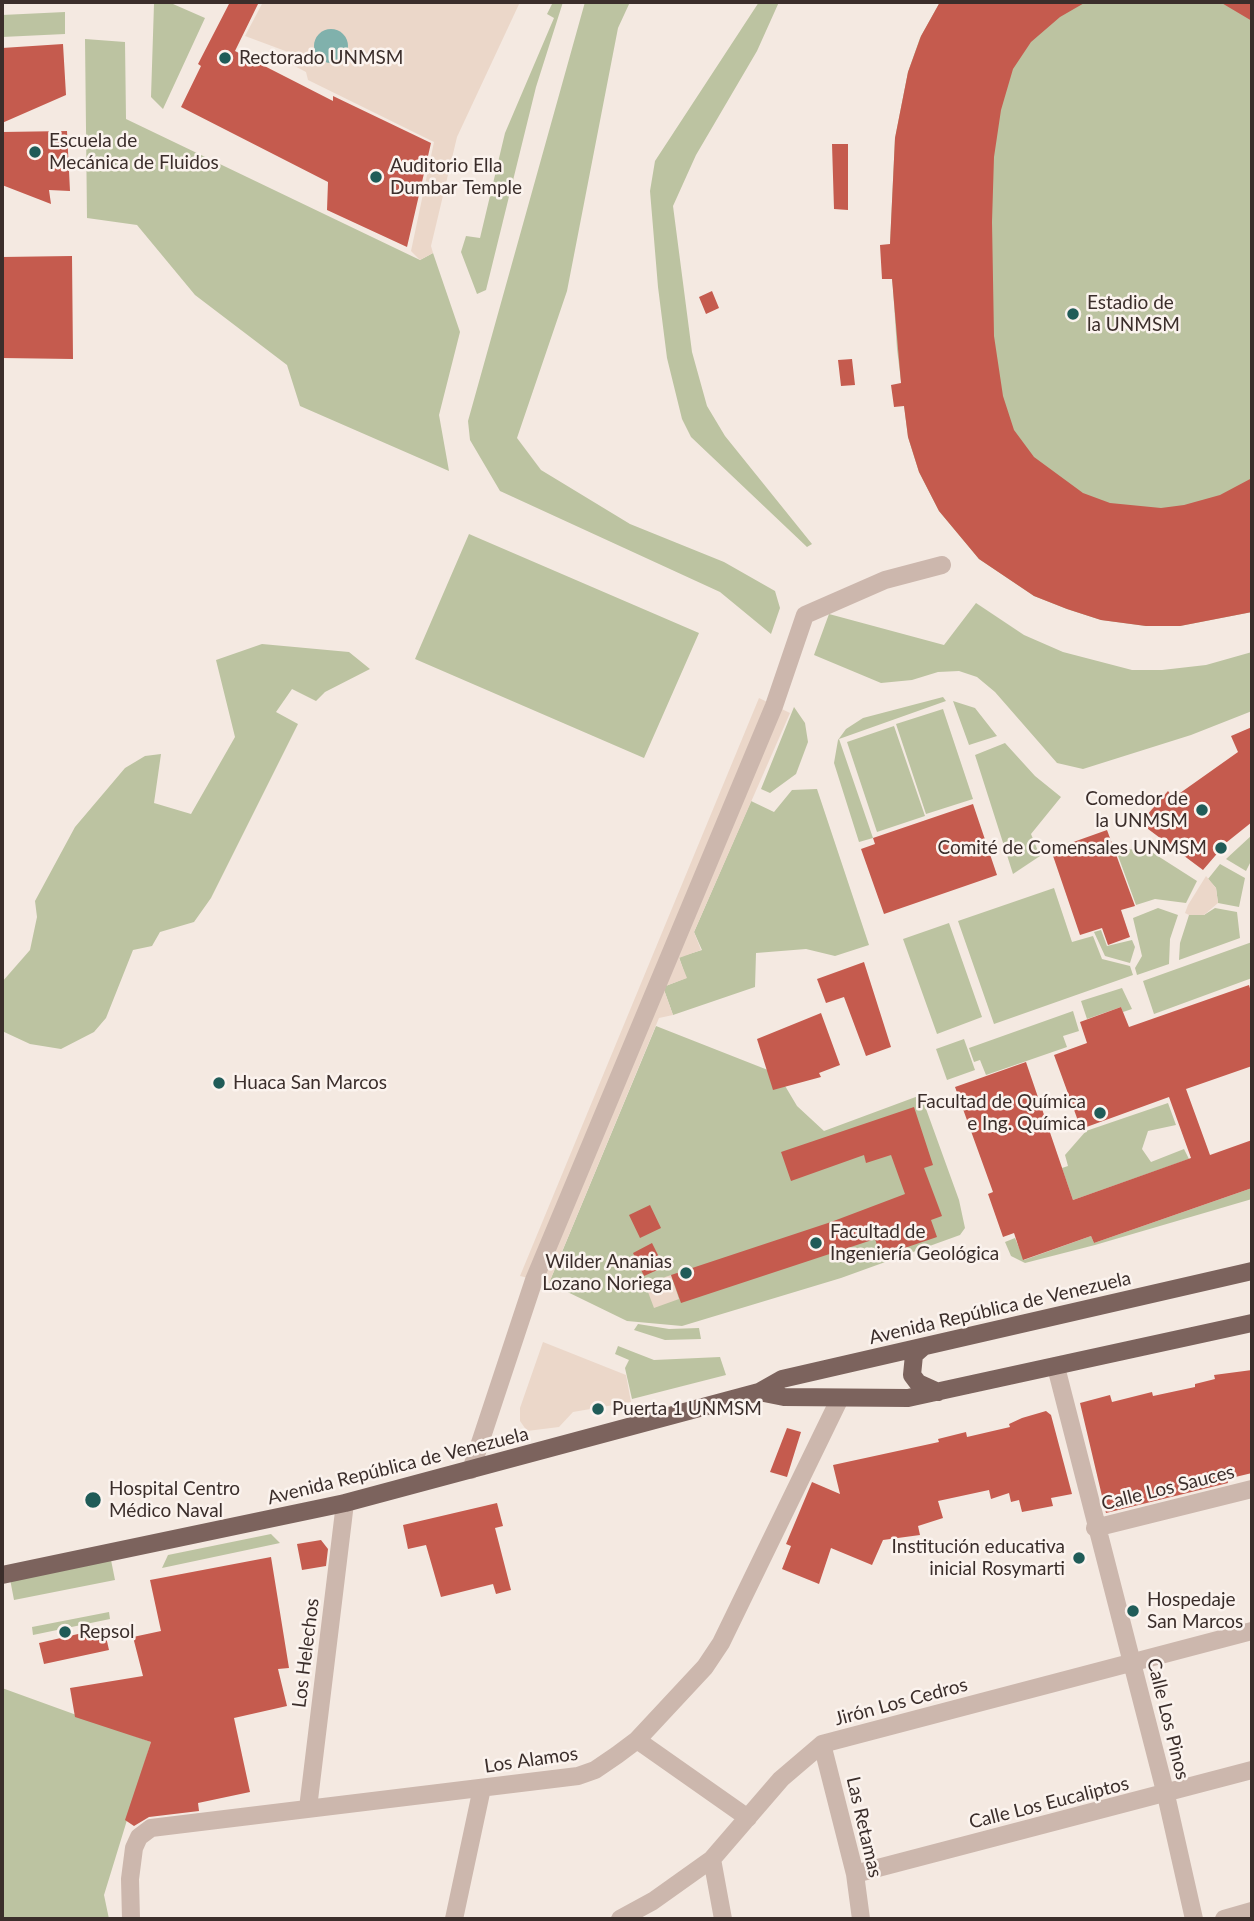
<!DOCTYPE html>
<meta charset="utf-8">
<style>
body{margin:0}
#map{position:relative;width:1254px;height:1921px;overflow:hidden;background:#f4e9e1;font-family:Lato,sans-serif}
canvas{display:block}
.frame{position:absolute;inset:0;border:4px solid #3b2e2b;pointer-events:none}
</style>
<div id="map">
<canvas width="1254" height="1921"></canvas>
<div class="frame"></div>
</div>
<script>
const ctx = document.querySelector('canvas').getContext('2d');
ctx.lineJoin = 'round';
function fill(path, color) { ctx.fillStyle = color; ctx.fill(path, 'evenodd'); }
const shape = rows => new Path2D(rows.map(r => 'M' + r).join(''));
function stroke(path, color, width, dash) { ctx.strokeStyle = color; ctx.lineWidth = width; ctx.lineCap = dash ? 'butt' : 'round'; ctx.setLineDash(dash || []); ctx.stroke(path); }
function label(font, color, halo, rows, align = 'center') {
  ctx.font = font + ' Lato,sans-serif'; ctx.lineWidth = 5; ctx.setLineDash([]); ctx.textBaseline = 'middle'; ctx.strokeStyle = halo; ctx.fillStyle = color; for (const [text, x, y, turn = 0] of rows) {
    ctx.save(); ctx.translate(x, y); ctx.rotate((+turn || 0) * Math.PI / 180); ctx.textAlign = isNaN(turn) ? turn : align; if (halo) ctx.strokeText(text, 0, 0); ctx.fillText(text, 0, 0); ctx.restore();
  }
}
fill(shape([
 [553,2,563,2,536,87,486,290,477,294,461,252,466,236,480,238,505,133,554,18,547,14],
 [585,2,630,2,618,28,567,291,517,438,541,470,630,524,724,562,775,591,780,608,771,634,720,592,500,491,470,440,468,421],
 [759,2,779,2,757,51,696,155,673,206,692,352,707,406,725,436,812,544,807,547,691,437,682,419,667,358,658,287,650,191,655,161],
 [940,2,1252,2,1252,612,1180,626,1146,626,1101,620,1067,609,1034,596,979,559,939,511,919,472,908,437,897,349,890,244,895,138,908,72,920,38],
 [154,4,173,4,205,18,163,109,151,97],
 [65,12,65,34,2,37,2,15],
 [85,39,125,42,126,119,420,260,433,253,460,332,439,415,449,471,300,406,287,365,195,295,137,225,87,218],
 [469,534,699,633,644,758,415,659],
 [976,603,1024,635,1063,652,1132,670,1162,670,1206,665,1252,652,1252,711,1191,735,1083,769,1057,763,995,692,977,677,959,671,938,672,912,680,881,683,814,655,829,614,944,645],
 [262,644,349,652,370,669,325,692,316,701,292,689,276,712,298,724,211,898,194,922,160,932,152,946,133,950,106,1018,94,1032,61,1049,30,1044,2,1031,2,982,30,950,37,917,35,901,75,827,125,768,145,756,161,754,154,803,191,814,235,737,216,660],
 [943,697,946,701,839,739,873,838,859,842,834,763,838,740,846,729,863,718],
 [953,701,975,708,997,736,969,745],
 [794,707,805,723,808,742,796,774,770,793,761,789],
 [943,709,973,799,926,814,896,724],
 [894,726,925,816,877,832,847,742],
 [1005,743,1035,776,1061,797,1031,834,1040,856,1013,874,975,755],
 [817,789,869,945,835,956,806,949,756,953,755,987,673,1015,663,987,686,978,679,957,702,950,694,932,751,801,774,812,792,790],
 [1252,835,1252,859,1246,871,1226,859],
 [1128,849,1150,851,1197,881,1186,903,1155,899,1136,905,1117,853],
 [1220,864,1245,878,1239,907,1218,903,1216,888,1208,879],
 [1054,888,1072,942,1093,936,1102,959,1130,966,1133,975,994,1024,958,921],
 [1158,908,1178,915,1170,939,1169,964,1137,975,1135,968,1142,956,1133,918],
 [1215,908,1237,912,1240,938,1179,960,1180,943,1189,915,1204,915],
 [949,923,982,1017,937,1034,903,939],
 [1101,930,1107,946,1132,940,1135,947,1130,963,1105,956,1094,932],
 [1252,942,1252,978,1154,1014,1143,981],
 [1122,988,1132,1009,1123,1012,1121,1007,1087,1019,1081,1001],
 [1073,1011,1079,1031,1063,1036,1067,1047,986,1075,980,1060,974,1062,969,1048],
 [656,1026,778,1074,797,1106,824,1131,921,1095,959,1200,965,1228,960,1235,841,1278,682,1326,627,1321,549,1283],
 [964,1039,975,1070,947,1080,936,1049],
 [1168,1103,1176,1125,1148,1131,1142,1149,1151,1162,1184,1149,1189,1159,1073,1200,1062,1168,1068,1166,1065,1155,1086,1131],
 [1252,1188,1252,1199,1095,1245,1025,1263,1011,1256,1005,1242,1015,1238,1024,1260,1091,1236,1094,1243],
 [638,1324,669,1329,699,1328,701,1339,665,1340,634,1330],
 [618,1346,654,1360,720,1357,726,1375,632,1399,625,1368,629,1360,615,1354],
 [271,1534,280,1543,162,1568,168,1555],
 [111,1560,115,1580,14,1600,10,1579],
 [109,1612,110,1619,33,1635,32,1627],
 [2,1688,151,1742,104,1895,109,1919,2,1919]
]), '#bcc3a1');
fill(shape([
 [263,2,520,2,457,137,431,246,433,253,420,260,411,251,434,142,308,80,306,72,287,62,288,52,245,36],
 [759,698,790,713,694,932,701,950,679,958,687,978,663,987,673,1015,659,1018,549,1283,520,1276],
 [1206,876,1216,888,1218,903,1204,915,1189,915,1185,913,1188,905],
 [671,1275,679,1299,654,1308,645,1284],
 [543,1342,626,1375,631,1402,573,1412,559,1427,527,1431,520,1421,520,1408]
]), '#ebd7c9');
fill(shape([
 '314 46a17 17 0 1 1 34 0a17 17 0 1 1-34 0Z'
]), '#80b1ac');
fill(shape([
 [230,2,259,2,235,51,333,101,333,96,431,143,407,247,327,210,328,182,181,107,201,66,198,64],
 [940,2,1086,2,1060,17,1031,42,1013,69,1001,110,994,157,992,222,994,336,1003,396,1014,430,1034,457,1083,493,1110,503,1161,508,1184,505,1220,495,1252,478,1252,612,1180,626,1146,626,1101,620,1067,609,1034,596,979,559,939,511,919,472,908,437,904,406,894,407,891,385,901,383,892,279,882,279,880,245,890,244,895,138,908,72,921,36],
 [1220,2,1252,2,1252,21],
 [63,44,66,95,2,123,2,48],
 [67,131,70,191,49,190,51,204,2,185,2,132],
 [832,144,848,144,848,210,834,209],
 [72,256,73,359,2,358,2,257],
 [712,291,719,308,706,314,699,297],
 [852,359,855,385,841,386,838,360],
 [1252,727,1252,822,1227,842,1203,870,1140,823,1168,791,1173,798,1238,752,1231,736],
 [973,804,997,875,884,914,861,849,875,844,873,838],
 [1107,830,1135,906,1121,910,1130,937,1108,945,1102,928,1080,935,1051,850],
 [864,962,891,1047,866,1056,844,997,826,1003,817,979],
 [1249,985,1252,995,1252,1066,1186,1089,1210,1155,1252,1140,1252,1188,1094,1243,1091,1236,1023,1260,1014,1233,1003,1237,988,1194,993,1192,955,1087,1026,1062,1073,1200,1191,1158,1169,1097,1081,1129,1054,1055,1087,1043,1080,1022,1121,1007,1129,1027],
 [821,1013,840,1065,819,1073,821,1077,773,1090,757,1039],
 [914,1107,933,1165,924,1168,942,1216,931,1220,937,1237,881,1256,875,1239,681,1303,671,1275,831,1222,905,1194,891,1155,866,1163,864,1155,791,1181,781,1152],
 [650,1205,661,1228,640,1238,629,1215],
 [652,1243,664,1267,644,1276,633,1253],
 [1252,1370,1252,1473,1227,1479,1228,1483,1106,1513,1080,1403,1110,1395,1112,1402,1152,1392,1153,1396,1195,1387,1195,1384,1215,1379,1214,1375],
 [1046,1411,1051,1415,1072,1494,1051,1498,1053,1506,1022,1512,1019,1500,1011,1502,1009,1493,991,1499,989,1490,938,1501,943,1518,918,1526,920,1535,883,1540,872,1565,831,1548,819,1584,782,1569,791,1546,786,1544,812,1482,840,1494,833,1465,939,1442,938,1439,966,1432,967,1437,1010,1427,1009,1424,1022,1418],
 [787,1428,801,1432,787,1477,770,1472],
 [497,1503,503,1526,495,1528,511,1590,496,1594,493,1584,441,1597,426,1545,408,1549,403,1525],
 [321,1540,328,1549,326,1566,302,1570,297,1544],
 [271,1557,289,1668,278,1669,287,1706,234,1718,250,1792,198,1803,199,1811,149,1817,134,1826,125,1820,151,1742,75,1717,70,1688,143,1676,133,1637,161,1631,150,1580],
 [104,1628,109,1650,44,1664,39,1643]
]), '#c55b4e');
stroke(shape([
 [1056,1367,1166,1795,1194,1919],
 [471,1470,534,1280,774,706,805,615,885,580,942,565],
 [1095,1528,1252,1489],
 [637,1740,748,1818],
 [822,1744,855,1874,861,1919],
 [308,1808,345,1503],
 [712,1859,723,1919],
 [855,1874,1252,1770],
 [131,1919,130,1879,134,1848,139,1837,151,1828,578,1776,595,1770,617,1755,637,1740,705,1667,721,1643,840,1398],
 [454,1919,482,1788],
 [620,1919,653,1901,712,1859,781,1779,822,1744,1252,1631],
 [1224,1919,1252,1911]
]), '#ccb7ad', 18);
stroke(shape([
 [922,1348,914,1355,912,1375,918,1383,938,1392],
 [759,1392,784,1397,908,1398,1252,1323],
 [2,1575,345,1503,759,1392,782,1379,1252,1271]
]), '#7c635d', 18);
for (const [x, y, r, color] of [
 [225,58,7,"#205c58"],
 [35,152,7,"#205c58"],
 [376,177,7,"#205c58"],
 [1073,314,7,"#205c58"],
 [1202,810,7,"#205c58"],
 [1221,848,7,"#205c58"],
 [219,1083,7,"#205c58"],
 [1100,1113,7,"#205c58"],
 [816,1243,7,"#205c58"],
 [686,1273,7,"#205c58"],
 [598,1409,7,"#205c58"],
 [93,1500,9,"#205c58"],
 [1079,1558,7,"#205c58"],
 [1133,1611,7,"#205c58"],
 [65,1632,7,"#205c58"]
]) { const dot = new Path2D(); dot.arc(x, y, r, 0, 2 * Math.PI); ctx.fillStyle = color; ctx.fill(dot); stroke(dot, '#fbf3ee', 2.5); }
label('19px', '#3b2e2b', '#fbf3ee', [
 ["Rectorado UNMSM",239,58],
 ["Escuela de",49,141],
 ["Mecánica de Fluidos",49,163],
 ["Auditorio Ella",390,166],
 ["Dumbar Temple",390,188],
 ["Estadio de",1087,303],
 ["la UNMSM",1087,325],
 ["Comedor de",1188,799,"right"],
 ["la UNMSM",1188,821,"right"],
 ["Comité de Comensales UNMSM",1207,848,"right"],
 ["Huaca San Marcos",233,1083],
 ["Facultad de Química",1086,1102,"right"],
 ["e Ing. Química",1086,1124,"right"],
 ["Facultad de",830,1232],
 ["Ingeniería Geológica",830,1254],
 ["Wilder Ananias",672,1262,"right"],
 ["Lozano Noriega",672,1284,"right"],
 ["Puerta 1 UNMSM",612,1409],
 ["Hospital Centro",109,1489],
 ["Médico Naval",109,1511],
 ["Institución educativa",1065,1547,"right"],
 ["inicial Rosymarti",1065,1569,"right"],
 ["Hospedaje",1147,1600],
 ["San Marcos",1147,1622],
 ["Repsol",79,1632]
], 'left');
label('19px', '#3b2e2b', '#fbf3ee', [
 ["Avenida República de Venezuela",1000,1308,-13],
 ["Avenida República de Venezuela",398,1466,-14],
 ["Calle Los Sauces",1168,1488,-14],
 ["Los Helechos",306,1653,-83],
 ["Jirón Los Cedros",901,1702,-15],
 ["Calle Los Pinos",1168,1719,76],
 ["Los Alamos",531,1760,-8],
 ["Calle Los Eucaliptos",1049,1803,-14],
 ["Las Retamas",864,1827,77]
]);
</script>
